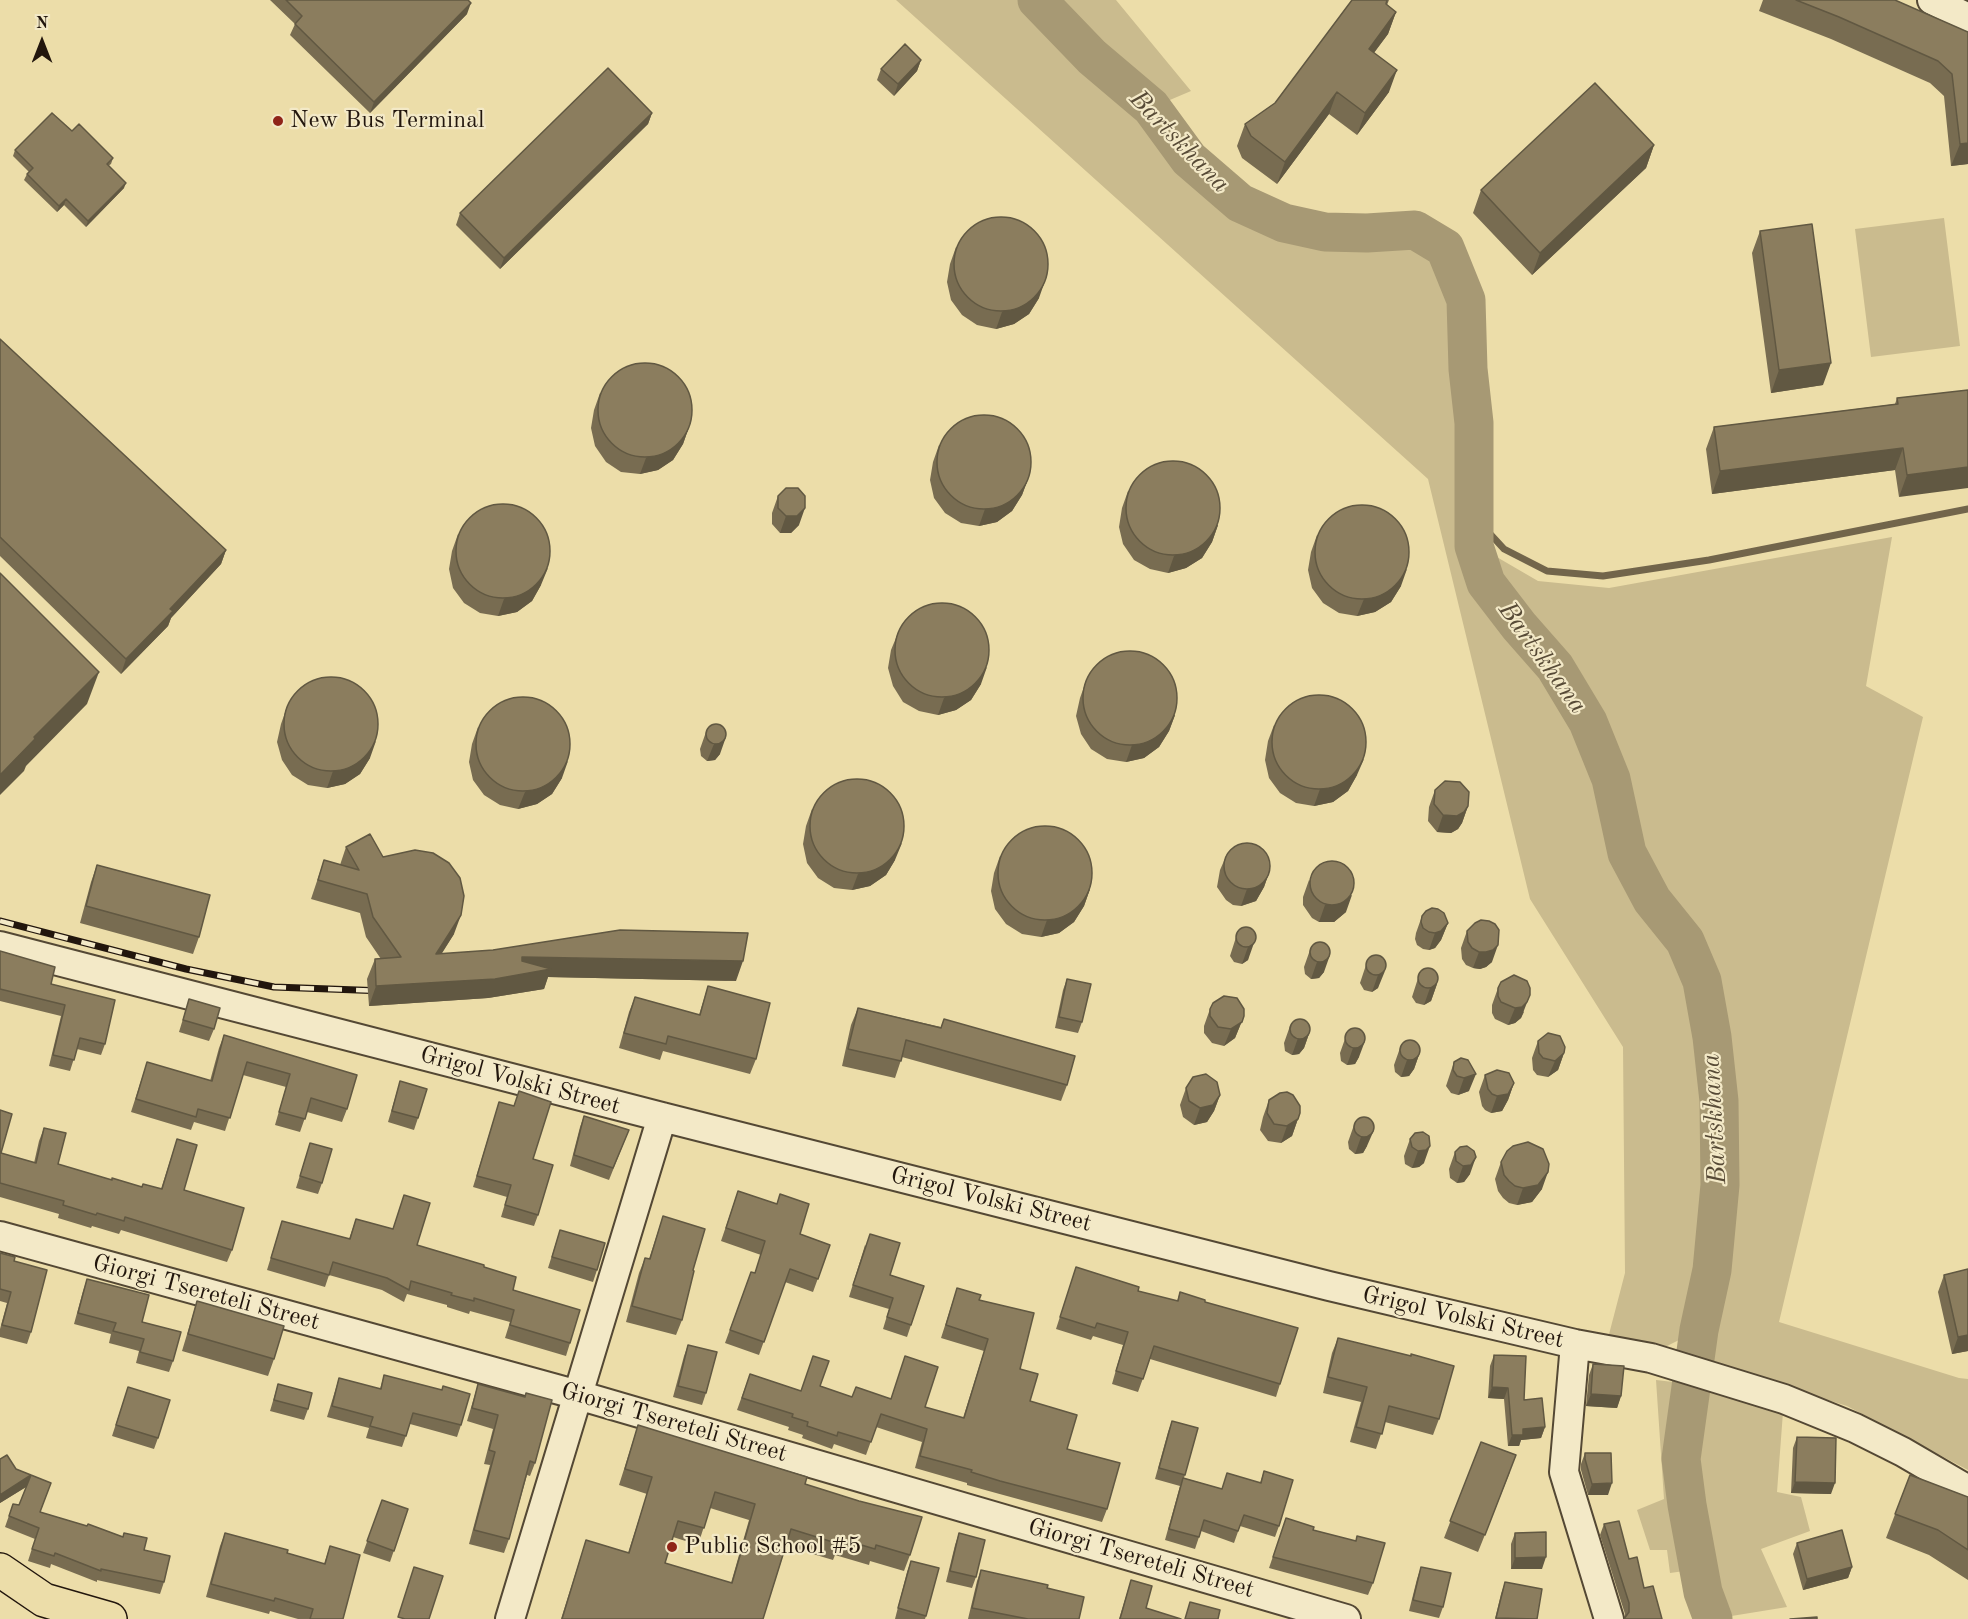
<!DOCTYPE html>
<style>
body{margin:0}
#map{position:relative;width:1968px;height:1619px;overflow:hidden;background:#ecdda9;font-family:"Old Standard TT",serif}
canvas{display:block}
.north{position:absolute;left:12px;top:12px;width:60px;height:60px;-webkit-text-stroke:4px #f3e9c7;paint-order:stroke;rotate:0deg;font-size:16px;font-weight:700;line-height:24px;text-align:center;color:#22160d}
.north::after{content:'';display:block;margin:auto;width:21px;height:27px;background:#22160d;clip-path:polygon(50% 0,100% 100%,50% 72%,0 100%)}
</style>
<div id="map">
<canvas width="1968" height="1619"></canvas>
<div class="north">N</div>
</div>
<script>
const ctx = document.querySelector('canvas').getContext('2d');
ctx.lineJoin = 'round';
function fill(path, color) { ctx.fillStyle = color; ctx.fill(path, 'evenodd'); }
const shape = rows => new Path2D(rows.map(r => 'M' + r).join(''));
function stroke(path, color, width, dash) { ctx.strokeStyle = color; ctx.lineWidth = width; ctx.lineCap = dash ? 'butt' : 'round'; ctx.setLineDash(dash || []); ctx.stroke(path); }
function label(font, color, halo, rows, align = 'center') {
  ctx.font = font + ' "Old Standard TT",serif'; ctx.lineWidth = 4.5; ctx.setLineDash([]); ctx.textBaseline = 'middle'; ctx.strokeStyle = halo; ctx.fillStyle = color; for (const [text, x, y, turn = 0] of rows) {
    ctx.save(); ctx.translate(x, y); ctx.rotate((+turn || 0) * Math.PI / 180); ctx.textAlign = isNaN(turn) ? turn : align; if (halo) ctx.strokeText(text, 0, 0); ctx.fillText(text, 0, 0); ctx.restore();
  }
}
fill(shape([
 [896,0,1116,0,1191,91,1151,108,1189,159,1240,203,1284,223,1325,232,1367,233,1415,230,1445,248,1466,300,1468,369,1474,423,1474,546,1495,556,1538,581,1609,588,1892,537,1866,686,1923,717,1779,1322,1959,1378,1968,1379,1968,1470,1847,1406,1715,1365,1699,1330,1655,1352,1607,1342,1625,1273,1623,1047,1530,899,1428,479],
 [1944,218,1960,346,1871,357,1855,229],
 [1656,1380,1699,1385,1783,1412,1777,1492,1801,1497,1810,1531,1761,1549,1787,1607,1713,1619,1703,1592,1699,1569,1670,1573,1667,1550,1650,1550,1637,1510,1664,1499]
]), '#cabb8e');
stroke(shape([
 [1476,490,1481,524,1504,549,1547,571,1603,576,1709,560,1968,509]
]), '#72654b', 7);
stroke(shape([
 [1037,0,1092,57,1151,107,1189,159,1240,203,1284,223,1325,232,1367,233,1415,230,1445,248,1466,300,1468,369,1474,423,1474,546,1486,583,1519,626,1555,667,1588,722,1611,779,1627,853,1652,900,1685,941,1702,981,1712,1037,1719,1101,1720,1185,1712,1270,1699,1330,1681,1459,1687,1505,1703,1592,1713,1619]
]), '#a79974', 39);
const minor = shape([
 [1932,0,1968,18],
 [0,946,662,1117,1329,1286,1575,1344,1651,1358,1784,1399,1855,1428,1903,1452,1968,1490],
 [0,1236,578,1395,1346,1619],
 [1575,1344,1564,1472,1609,1619],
 [510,1619,662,1117]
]);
const major = shape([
 [0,1570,44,1600,110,1619]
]);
stroke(minor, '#544834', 32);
stroke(major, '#22160d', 36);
stroke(minor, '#f3e9c7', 28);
stroke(major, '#ecdda9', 33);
const rail = shape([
 [0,921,186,969,274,987,385,991]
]);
stroke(rail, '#22160d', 7);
stroke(rail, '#f3e9c7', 4.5, [14]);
fill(shape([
 [270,0,468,0,467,14,370,113,290,35,295,24],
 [1352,0,1389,0,1387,5,1396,12,1388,34,1374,53,1389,92,1357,135,1329,114,1277,184,1242,158,1237,146,1245,124,1275,103],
 [1763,0,1895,0,1968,32,1968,164,1951,166,1944,96,1930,83,1831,39,1759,11],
 [921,60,917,71,894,96,877,80,881,69],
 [652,113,648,124,500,269,456,225,460,213],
 [72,131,113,158,111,164,108,166,124,188,86,227,64,205,57,212,24,180,27,174,29,172,13,156,15,150],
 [1654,145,1646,168,1532,275,1473,213,1481,190],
 [1760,231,1823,385,1771,393,1752,253],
 [956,247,1039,298,1029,314,1014,324,996,329,977,325,962,315,951,300,947,282,950,264],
 [0,339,226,550,221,564,171,618,168,626,121,674,0,556],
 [1968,390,1899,497,1895,470,1712,494,1706,449,1714,427,1895,404,1897,398],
 [600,393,689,427,683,444,673,460,658,470,640,474,621,472,606,462,595,446,591,428,594,410],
 [939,445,1028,479,1022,495,1012,511,997,522,979,526,961,523,945,513,934,498,930,480,933,462],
 [1128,491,1218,525,1212,542,1202,558,1186,568,1168,573,1150,569,1134,560,1123,544,1119,527,1122,508],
 [778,496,799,525,791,533,780,533,772,524,772,513],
 [458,534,541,585,532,601,517,612,498,616,480,613,464,603,453,588,449,569,452,551],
 [1317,535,1401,586,1391,602,1375,612,1357,616,1339,613,1323,603,1312,588,1308,570,1311,552],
 [898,633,981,684,971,700,956,710,938,715,919,711,903,702,893,686,888,668,891,650],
 [1086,681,1175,715,1169,731,1159,747,1144,758,1126,762,1107,759,1091,749,1081,734,1076,716,1080,698],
 [287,707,370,758,360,774,345,784,327,788,308,785,292,775,282,760,277,742,281,724],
 [1274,725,1357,775,1348,791,1333,802,1314,806,1296,803,1280,793,1269,778,1265,760,1268,741],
 [478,727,562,778,552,794,537,804,518,809,500,805,484,795,473,780,469,762,472,744],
 [706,732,720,754,715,760,707,761,701,756,700,749],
 [1435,790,1468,806,1462,823,1458,829,1451,833,1437,832,1428,821,1429,807],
 [812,809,895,860,886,875,870,886,852,890,834,888,818,878,807,863,803,844,806,826],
 [346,847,383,857,454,934,441,954,736,981,548,977,544,989,488,998,369,1006,367,979,375,959,381,959,366,937,360,913,311,899,324,860,340,865],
 [1227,854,1270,870,1264,887,1256,901,1241,906,1233,905,1226,900,1217,887,1220,870],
 [1000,856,1090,889,1084,906,1074,922,1059,933,1041,937,1022,934,1006,924,995,909,991,891,994,873],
 [97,865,199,937,193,954,80,923,91,882],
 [1309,880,1346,912,1334,922,1319,922,1312,918,1303,905,1303,897],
 [1422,916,1448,923,1441,940,1435,948,1429,950,1423,949,1417,945,1415,939,1416,933],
 [1252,929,1248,960,1242,964,1234,962,1230,956,1238,931],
 [1467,931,1492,962,1486,967,1480,969,1473,968,1466,965,1462,959,1461,948],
 [1310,950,1324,972,1319,978,1311,979,1305,974,1304,967],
 [0,951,51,984,105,1044,101,1055,77,1049,70,1071,49,1066,61,1016,0,1001],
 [1382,957,1378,988,1372,992,1364,990,1360,983,1368,959],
 [1420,972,1437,984,1431,1001,1424,1005,1416,1003,1412,997],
 [1067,979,1082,1022,1078,1033,1055,1028,1063,990],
 [708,986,756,1059,750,1074,663,1051,660,1060,619,1048,629,1012,635,997,699,1015],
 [1498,988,1524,1012,1521,1018,1515,1023,1508,1025,1495,1019,1492,1013,1492,1005],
 [189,999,214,1029,209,1041,179,1032],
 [858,1008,941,1027,944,1019,1067,1085,1061,1101,902,1057,895,1078,842,1066,851,1025],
 [1210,1009,1244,1016,1235,1038,1224,1046,1212,1043,1204,1033,1204,1026],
 [1290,1026,1310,1031,1304,1048,1299,1054,1292,1055,1285,1051,1284,1043],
 [224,1035,347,1109,342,1122,307,1112,300,1132,275,1125,286,1087,243,1075,225,1131,194,1122,191,1130,131,1112,147,1062,210,1081,219,1048],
 [1346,1036,1359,1057,1355,1064,1347,1065,1341,1061,1340,1053],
 [1538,1041,1564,1053,1558,1070,1548,1077,1537,1075,1533,1070,1532,1058],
 [1400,1048,1420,1052,1414,1069,1409,1076,1401,1077,1395,1072,1394,1065],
 [1461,1058,1469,1091,1458,1095,1451,1093,1446,1086,1454,1062],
 [1485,1075,1514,1083,1508,1100,1502,1111,1491,1113,1485,1110,1482,1106,1479,1092],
 [400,1081,418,1118,414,1130,388,1122],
 [1186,1088,1220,1095,1214,1111,1207,1122,1194,1125,1183,1117,1180,1105],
 [1269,1100,1300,1113,1292,1136,1281,1143,1268,1141,1260,1130,1263,1117],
 [499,1102,533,1159,538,1215,534,1226,501,1217,507,1197,473,1187],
 [0,1110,1,1153,34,1163,39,1141,44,1128,58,1164,112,1180,142,1187,161,1189,177,1139,184,1190,232,1250,227,1262,121,1230,119,1234,92,1226,91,1228,58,1218,59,1214,0,1197],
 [584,1116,629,1130,609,1180,570,1166,580,1127],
 [1354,1125,1367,1146,1363,1153,1355,1154,1349,1149,1348,1142],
 [1415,1133,1424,1163,1419,1167,1412,1168,1405,1164,1404,1156,1410,1139],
 [310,1143,322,1183,318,1194,296,1188],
 [1455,1152,1470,1174,1464,1182,1457,1183,1450,1178,1449,1169],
 [1501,1162,1542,1189,1532,1202,1517,1205,1509,1203,1503,1198,1498,1191,1495,1179],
 [738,1191,777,1204,780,1194,800,1234,830,1245,813,1292,785,1282,759,1355,725,1343,751,1272,755,1273,761,1255,721,1241],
 [404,1195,417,1245,484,1267,513,1290,570,1343,566,1356,505,1338,510,1322,470,1311,469,1314,447,1307,447,1305,407,1294,404,1302,382,1290,329,1275,325,1287,267,1270,282,1221,349,1239,356,1219,393,1229],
 [663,1216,693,1270,682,1320,676,1335,626,1322,639,1273,645,1258,649,1259],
 [560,1230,597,1270,593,1282,548,1268],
 [865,1245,890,1275,924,1286,907,1337,883,1329,889,1309,849,1297],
 [0,1253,14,1261,31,1332,27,1344,0,1337,0,1329,7,1303,0,1301],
 [1076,1267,1138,1291,1177,1301,1180,1292,1205,1302,1280,1384,1276,1397,1150,1359,1138,1392,1112,1384,1123,1345,1093,1336,1091,1340,1056,1329],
 [1968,1269,1968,1351,1952,1354,1938,1292,1944,1275],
 [87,1279,142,1322,173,1361,169,1372,136,1363,139,1351,109,1343,111,1334,74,1324,83,1291],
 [957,1288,979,1300,1020,1369,1030,1401,1067,1449,1107,1509,1102,1522,996,1493,967,1485,967,1483,915,1468,922,1442,876,1427,866,1455,834,1444,832,1449,802,1438,803,1435,788,1430,789,1427,737,1410,750,1374,801,1391,820,1386,852,1397,890,1399,925,1407,963,1418,984,1351,941,1338],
 [197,1301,274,1359,268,1376,182,1351],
 [1338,1338,1439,1419,1433,1435,1385,1422,1376,1449,1350,1442,1361,1402,1323,1393,1332,1353],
 [688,1345,706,1393,702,1405,673,1397,684,1356],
 [1494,1355,1524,1400,1545,1427,1541,1438,1521,1440,1519,1446,1508,1446,1504,1399,1488,1398,1490,1366],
 [1593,1364,1621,1396,1617,1408,1586,1406,1589,1375],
 [384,1375,461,1425,457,1437,410,1424,402,1447,366,1438,369,1428,327,1417,339,1378,380,1389],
 [278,1384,308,1409,304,1420,270,1411],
 [478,1384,535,1463,530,1476,527,1475,509,1539,504,1553,469,1544,490,1465,484,1464,493,1429,467,1421],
 [128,1387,158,1438,154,1449,112,1436],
 [1172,1421,1198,1428,1184,1478,1222,1489,1260,1483,1264,1471,1279,1526,1275,1537,1240,1526,1234,1543,1201,1531,1195,1549,1165,1540,1180,1486,1155,1479,1168,1432],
 [638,1425,805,1484,910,1555,904,1571,870,1561,869,1565,835,1555,833,1560,786,1546,763,1619,561,1619,586,1540,628,1553,647,1494,619,1485],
 [710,1508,749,1520,731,1583,665,1563,673,1537,698,1545],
 [1797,1437,1831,1494,1791,1493,1793,1448],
 [1481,1442,1510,1472,1478,1552,1444,1538],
 [1585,1453,1608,1495,1588,1495,1581,1470,1581,1464],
 [7,1455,16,1469,51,1483,40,1512,87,1526,88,1524,123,1537,124,1533,147,1538,144,1550,170,1556,164,1582,160,1594,97,1580,97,1582,51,1564,50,1568,28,1561,35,1539,5,1527,13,1504,19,1505,26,1487,0,1503,0,1459],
 [1910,1475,1968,1497,1968,1580,1929,1555,1886,1538],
 [382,1500,408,1509,390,1562,363,1553],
 [1286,1518,1313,1530,1373,1583,1368,1595,1269,1568],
 [1604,1524,1629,1559,1644,1588,1625,1618,1625,1614,1600,1535],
 [225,1533,287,1553,324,1564,330,1546,343,1619,298,1619,270,1611,269,1614,206,1597,220,1546],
 [959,1533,976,1577,972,1588,946,1582,955,1545],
 [1515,1533,1542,1569,1511,1569,1511,1544],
 [1797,1543,1852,1567,1848,1578,1803,1590,1793,1554],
 [911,1561,926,1616,925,1619,895,1619,907,1572],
 [1421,1567,1443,1607,1439,1618,1409,1611,1417,1579],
 [981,1570,1047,1588,1079,1619,968,1619,977,1581],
 [1131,1580,1146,1608,1181,1619,1119,1619],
 [1505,1582,1537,1619,1495,1619,1501,1594]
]), '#786c51');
fill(shape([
 [471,3,467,14,370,113,374,102],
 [1396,12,1388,34,1360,71,1369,49],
 [921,60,917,71,894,96,898,84],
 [1397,70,1389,92,1357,135,1365,113],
 [1337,92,1329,114,1277,184,1285,162],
 [652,113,648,124,500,269,504,258],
 [1968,143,1968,164,1951,166,1960,144],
 [1654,145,1646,168,1532,275,1540,253],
 [126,183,124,188,86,227,88,221],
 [66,199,64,205,57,212,59,206],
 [1045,281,1039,298,1029,314,1014,324,996,329,1002,312],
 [1831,363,1823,385,1771,393,1779,370],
 [689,427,683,444,673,460,658,470,640,474,646,458],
 [1903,448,1895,470,1712,494,1720,471],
 [1968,467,1968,488,1899,497,1907,475],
 [1028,479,1022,495,1012,511,997,522,979,526,985,509],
 [805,508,799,525,791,533,780,533,786,516],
 [1218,525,1212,542,1202,558,1186,568,1168,573,1174,556],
 [226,550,221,564,171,618,168,626,121,674,126,659,170,609],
 [548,568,541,585,532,601,517,612,498,616,504,599],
 [1407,569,1401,586,1391,602,1375,612,1357,616,1364,599],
 [987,667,981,684,971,700,956,710,938,715,944,698],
 [99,672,87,704,26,766,24,771,0,795,0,775,34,737],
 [1175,715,1169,731,1159,747,1144,758,1126,762,1132,745],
 [726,737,720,754,715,760,707,761,714,744],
 [376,741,370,758,360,774,345,784,327,788,333,771],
 [1364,759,1357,775,1348,791,1333,802,1314,806,1320,789],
 [568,761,562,778,552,794,537,804,518,809,525,792],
 [1468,806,1462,823,1458,829,1451,833,1437,832,1443,815],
 [902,843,895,860,886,875,870,886,852,890,858,874],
 [1270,870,1264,887,1256,901,1241,906,1247,889],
 [1090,889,1084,906,1074,922,1059,933,1041,937,1047,920],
 [1352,895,1346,912,1334,922,1319,922,1325,905],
 [461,915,454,934,429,974,436,954],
 [1448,923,1441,940,1435,948,1429,950,1435,933],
 [1254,943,1248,960,1242,964,1248,947],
 [1498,945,1492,962,1486,967,1480,969,1473,968,1479,952],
 [1330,955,1324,972,1319,978,1311,979,1317,962],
 [522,957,743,961,736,981,548,977,544,989,488,998,369,1006,376,986],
 [1385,971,1378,988,1372,992,1378,975],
 [1437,984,1431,1001,1424,1005,1430,988],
 [1530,995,1521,1018,1515,1023,1508,1025,1515,1008],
 [1244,1016,1235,1038,1224,1046,1231,1029],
 [1310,1031,1304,1048,1299,1054,1292,1055,1298,1038],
 [1365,1041,1359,1057,1355,1064,1347,1065,1353,1048],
 [1420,1052,1414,1069,1409,1076,1401,1077,1407,1060],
 [1564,1053,1558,1070,1548,1077,1555,1061],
 [1476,1074,1469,1091,1458,1095,1464,1078],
 [1514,1083,1508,1100,1502,1111,1491,1113,1497,1096],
 [1220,1095,1214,1111,1207,1122,1194,1125,1200,1108],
 [1300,1113,1292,1136,1281,1143,1287,1126],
 [1374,1130,1367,1146,1363,1153,1355,1154,1361,1137],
 [1430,1146,1424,1163,1419,1167,1412,1168,1418,1151],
 [1476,1157,1470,1174,1464,1182,1457,1183,1463,1166],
 [1548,1172,1542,1189,1532,1202,1517,1205,1523,1188],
 [1968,1335,1968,1351,1952,1354,1958,1337],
 [1492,1387,1508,1388,1504,1399,1488,1398],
 [1591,1394,1621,1396,1617,1408,1586,1406],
 [1545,1427,1541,1438,1521,1440,1519,1446,1508,1446,1512,1435,1523,1429],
 [31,1475,26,1487,0,1503,0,1495],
 [1795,1482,1835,1483,1831,1494,1791,1493],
 [1612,1483,1608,1495,1588,1495,1592,1484],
 [1546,1557,1542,1569,1511,1569,1515,1558],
 [1852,1567,1848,1578,1803,1590,1807,1579]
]), '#615842');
const building = shape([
 [286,0,468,0,471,3,374,102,295,24,302,16,286,0],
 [1352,0,1387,0,1386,4,1396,12,1369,49,1397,70,1365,113,1337,92,1285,162,1251,136,1245,124,1275,103,1352,0],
 [1796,0,1895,0,1968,32,1968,143,1960,144,1952,74,1938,61,1839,17,1796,0],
 [905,44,921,60,898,84,881,69,905,44],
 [608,68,652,113,504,258,460,213,608,68],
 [1595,83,1654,145,1540,253,1481,190,1595,83],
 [52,113,72,131,79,124,113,158,107,164,126,183,88,221,66,199,59,206,27,174,33,168,15,150,52,113],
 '954 264a47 47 0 1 1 94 0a47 47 0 1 1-94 0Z',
 [1812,224,1831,363,1779,370,1760,231,1812,224],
 [0,339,226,550,170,609,173,611,126,659,0,537,0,339],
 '598 410a47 47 0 1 1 94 0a47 47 0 1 1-94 0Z',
 [1968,390,1968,467,1907,475,1903,448,1720,471,1714,427,1898,404,1897,398,1968,390],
 '937 462a47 47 0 1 1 94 0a47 47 0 1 1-94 0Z',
 '1126 508a47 47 0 1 1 94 0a47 47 0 1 1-94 0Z',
 [786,488,798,488,805,496,805,508,797,516,786,516,778,508,778,496,786,488],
 '456 551a47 47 0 1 1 94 0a47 47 0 1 1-94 0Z',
 '1315 552a47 47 0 1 1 94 0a47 47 0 1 1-94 0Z',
 [0,573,99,672,34,737,35,739,0,775,0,573],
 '895 650a47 47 0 1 1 94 0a47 47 0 1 1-94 0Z',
 '1083 698a47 47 0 1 1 94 0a47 47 0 1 1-94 0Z',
 '284 724a47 47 0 1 1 94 0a47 47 0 1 1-94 0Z',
 '1272 742a47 47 0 1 1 94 0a47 47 0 1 1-94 0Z',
 '476 744a47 47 0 1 1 94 0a47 47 0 1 1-94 0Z',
 '706 734a10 10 0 1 1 20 0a10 10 0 1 1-20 0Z',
 '810 826a47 47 0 1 1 94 0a47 47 0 1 1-94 0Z',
 [1445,781,1460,782,1469,792,1468,806,1464,812,1457,816,1443,815,1434,804,1435,790,1445,781],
 '998 873a47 47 0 1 1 94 0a47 47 0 1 1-94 0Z',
 [370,834,383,857,415,850,433,853,449,863,460,878,464,896,461,915,436,954,493,950,620,930,748,933,743,961,522,957,522,961,551,969,495,979,376,986,375,959,401,957,373,917,367,894,318,880,324,860,359,870,346,847,370,834],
 '1224 866a23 23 0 1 1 46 0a23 23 0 1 1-46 0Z',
 '1310 883a22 22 0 1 1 44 0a22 22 0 1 1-44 0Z',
 [97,865,210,895,199,937,86,906,97,865],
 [1432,908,1438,909,1444,913,1448,923,1441,931,1435,933,1429,932,1423,928,1421,922,1422,916,1426,911,1432,908],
 [1481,920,1489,921,1495,924,1499,930,1498,945,1493,950,1486,952,1479,952,1472,948,1468,942,1467,931,1475,923,1481,920],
 '1236 937a10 10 0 1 1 20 0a10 10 0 1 1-20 0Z',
 '1310 952a10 10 0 1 1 20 0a10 10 0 1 1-20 0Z',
 [0,951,55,967,51,984,115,1000,105,1044,80,1038,74,1060,53,1055,65,1005,0,989,0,951],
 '1366 965a10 10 0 1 1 20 0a10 10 0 1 1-20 0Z',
 '1418 978a10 10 0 1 1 20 0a10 10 0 1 1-20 0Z',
 [1514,975,1527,981,1530,988,1530,995,1527,1002,1522,1007,1515,1008,1501,1002,1498,996,1498,988,1501,982,1514,975],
 [1067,979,1091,984,1082,1022,1059,1017,1067,979],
 [708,986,770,1003,756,1059,668,1036,666,1044,624,1033,635,997,700,1015,708,986],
 [1224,996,1237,998,1244,1009,1244,1016,1242,1022,1231,1029,1218,1027,1210,1016,1210,1009,1213,1003,1224,996],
 [189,999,220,1008,214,1029,183,1020,189,999],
 [858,1008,941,1028,944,1019,1075,1056,1067,1085,906,1040,901,1061,848,1049,858,1008],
 '1290 1029a10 10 0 1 1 20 0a10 10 0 1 1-20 0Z',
 '1345 1038a10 10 0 1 1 20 0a10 10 0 1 1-20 0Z',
 [1548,1033,1560,1036,1565,1047,1564,1053,1555,1061,1543,1058,1539,1053,1538,1041,1548,1033],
 [224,1035,357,1075,347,1109,311,1098,305,1119,279,1112,290,1074,247,1062,230,1118,198,1109,196,1117,136,1099,147,1062,212,1081,224,1035],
 '1400 1050a10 10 0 1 1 20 0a10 10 0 1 1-20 0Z',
 [1461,1058,1468,1060,1476,1074,1464,1078,1457,1076,1453,1070,1454,1062,1461,1058],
 [1497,1070,1509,1073,1514,1083,1508,1094,1497,1096,1492,1094,1488,1089,1485,1075,1497,1070],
 [1206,1074,1217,1082,1220,1095,1213,1105,1200,1108,1189,1101,1186,1088,1193,1077,1206,1074],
 [400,1081,427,1089,418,1118,392,1111,400,1081],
 [519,1091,551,1102,533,1159,553,1165,538,1215,505,1205,511,1185,477,1176,499,1102,514,1106,519,1091],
 [1287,1092,1293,1095,1300,1106,1300,1113,1298,1119,1287,1126,1274,1124,1267,1113,1269,1100,1280,1093,1287,1092],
 [0,1110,12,1114,1,1153,36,1163,44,1128,66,1133,58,1164,112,1180,112,1178,142,1187,143,1184,162,1189,177,1139,197,1145,184,1190,244,1208,232,1250,125,1217,124,1221,97,1213,96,1215,63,1205,64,1201,0,1183,0,1110],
 [584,1116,629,1130,613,1168,574,1155,584,1116],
 '1354 1127a10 10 0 1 1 20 0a10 10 0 1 1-20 0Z',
 [1423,1132,1429,1136,1430,1146,1426,1150,1418,1151,1412,1147,1410,1139,1415,1133,1423,1132],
 [1528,1142,1543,1149,1549,1164,1548,1172,1538,1185,1523,1188,1515,1186,1509,1181,1504,1175,1501,1162,1507,1151,1513,1146,1528,1142],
 [310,1143,332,1149,322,1183,300,1176,310,1143],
 [1467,1146,1474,1151,1476,1157,1471,1165,1463,1166,1456,1161,1455,1152,1460,1147,1467,1146],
 [738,1191,777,1204,780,1194,809,1204,800,1234,830,1245,818,1279,790,1269,764,1342,730,1330,751,1272,755,1273,765,1241,726,1228,738,1191],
 [404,1195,430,1203,417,1245,484,1265,484,1267,516,1277,513,1290,580,1310,570,1343,510,1325,514,1310,474,1298,474,1301,451,1295,452,1293,411,1281,409,1290,387,1278,333,1262,329,1275,271,1258,282,1221,350,1239,356,1219,393,1229,404,1195],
 [663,1216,705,1229,693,1270,694,1271,682,1320,632,1306,645,1258,650,1259,663,1216],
 [560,1230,605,1243,597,1270,552,1257,560,1230],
 [870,1234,900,1243,890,1275,924,1286,911,1325,887,1317,893,1298,853,1285,870,1234],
 [0,1253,15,1257,14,1261,47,1270,31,1332,2,1325,11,1292,0,1289,0,1253],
 [1076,1267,1139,1287,1138,1291,1178,1301,1180,1292,1205,1300,1205,1302,1298,1328,1280,1384,1154,1346,1143,1379,1116,1371,1128,1332,1097,1323,1095,1328,1060,1317,1076,1267],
 [1968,1269,1968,1335,1958,1337,1944,1275,1968,1269],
 [87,1279,149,1295,142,1322,181,1332,173,1361,140,1352,144,1339,113,1331,116,1323,78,1313,87,1279],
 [957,1288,981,1295,979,1300,1034,1313,1020,1369,1038,1374,1030,1401,1077,1415,1067,1449,1120,1463,1107,1509,1000,1481,971,1472,972,1470,920,1456,927,1429,881,1414,871,1442,838,1432,837,1436,807,1426,808,1422,792,1417,793,1414,742,1398,750,1374,801,1391,813,1356,829,1361,820,1386,852,1397,856,1387,891,1399,905,1356,938,1367,925,1407,964,1418,988,1339,946,1325,957,1288],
 [197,1301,284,1326,274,1359,188,1334,197,1301],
 [1338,1338,1411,1356,1411,1354,1454,1366,1439,1419,1389,1406,1382,1434,1356,1427,1367,1387,1328,1377,1338,1338],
 [688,1345,717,1352,706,1393,678,1386,688,1345],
 [1494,1355,1526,1356,1524,1400,1542,1398,1545,1427,1523,1429,1523,1435,1512,1435,1508,1388,1492,1387,1494,1355],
 [1593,1364,1624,1366,1621,1396,1591,1394,1593,1364],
 [384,1375,442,1390,443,1386,470,1394,461,1425,413,1413,406,1436,370,1426,373,1417,332,1406,339,1378,381,1389,384,1375],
 [278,1384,312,1393,308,1409,274,1400,278,1384],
 [478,1384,525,1397,526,1393,552,1400,535,1463,530,1461,509,1539,474,1530,495,1452,489,1450,498,1415,472,1408,478,1384],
 [128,1387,170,1400,158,1438,116,1425,128,1387],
 [1172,1421,1198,1428,1185,1475,1159,1468,1172,1421],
 [638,1425,807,1477,805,1484,859,1501,922,1517,910,1555,876,1545,875,1549,841,1539,839,1544,791,1529,763,1619,562,1619,586,1540,629,1553,652,1477,625,1469,638,1425],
 [715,1492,755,1504,732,1583,665,1563,678,1521,704,1528,715,1492],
 [1797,1437,1836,1438,1835,1483,1795,1482,1797,1437],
 [1481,1442,1516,1455,1485,1535,1450,1521,1481,1442],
 [1585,1453,1611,1453,1612,1483,1592,1484,1585,1459,1585,1453],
 [7,1455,16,1469,51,1483,40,1512,87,1526,88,1524,123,1537,124,1533,147,1538,144,1550,170,1556,164,1582,101,1569,101,1571,55,1553,54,1556,32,1549,39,1528,9,1516,13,1504,19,1505,31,1475,0,1495,0,1459,7,1455],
 [1264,1471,1293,1480,1279,1526,1244,1515,1238,1531,1204,1520,1199,1537,1169,1529,1183,1478,1222,1489,1227,1473,1261,1483,1264,1471],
 [1910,1475,1968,1497,1968,1550,1938,1530,1895,1514,1910,1475],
 [382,1500,408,1509,394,1551,367,1541,382,1500],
 [1286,1518,1314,1527,1313,1530,1356,1541,1357,1536,1385,1543,1373,1583,1273,1557,1286,1518],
 [1619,1521,1629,1559,1637,1557,1644,1588,1653,1586,1662,1619,1624,1619,1629,1612,1629,1603,1604,1524,1619,1521],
 [1842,1530,1852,1567,1807,1579,1797,1543,1842,1530],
 [1546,1532,1546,1557,1515,1558,1515,1533,1546,1532],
 [225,1533,288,1550,287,1553,325,1564,330,1546,360,1555,343,1619,310,1619,313,1609,275,1598,274,1601,211,1584,225,1533],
 [959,1533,985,1540,976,1577,950,1571,959,1533],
 [911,1561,939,1568,926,1616,898,1608,911,1561],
 [414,1567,443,1576,429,1619,405,1619,398,1617,414,1567],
 [1421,1567,1451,1573,1443,1607,1413,1600,1421,1567],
 [981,1570,1048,1585,1047,1588,1084,1597,1079,1619,1028,1619,972,1608,981,1570],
 [1131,1580,1152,1586,1146,1608,1181,1619,1120,1619,1131,1580],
 [1505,1582,1542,1589,1537,1619,1496,1618,1505,1582],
 [1190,1602,1220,1610,1218,1619,1185,1619,1190,1602],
 [1817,1617,1817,1619,1790,1619,1817,1617]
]);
fill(building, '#8b7d5e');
stroke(building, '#615842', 1.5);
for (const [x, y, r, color] of [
 [278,121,6,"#8f2418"],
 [672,1547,6,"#8f2418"]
]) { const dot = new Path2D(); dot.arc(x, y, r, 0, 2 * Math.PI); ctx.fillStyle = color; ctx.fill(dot); stroke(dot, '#f3e9c7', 2); }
label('24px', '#22160d', '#f3e9c7', [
 ["New Bus Terminal",290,121],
 ["Public School #5",684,1547]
], 'left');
label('24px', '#22160d', '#f3e9c7', [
 ["Grigol Volski Street",520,1081,15],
 ["Grigol Volski Street",991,1200,14],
 ["Giorgi Tsereteli Street",206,1293,15],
 ["Grigol Volski Street",1463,1318,13],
 ["Giorgi Tsereteli Street",674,1423,16],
 ["Giorgi Tsereteli Street",1141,1559,16]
]);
label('italic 26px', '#574a36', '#f3e9c7', [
 ["Bartskhana",1179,142,46],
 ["Bartskhana",1542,658,54],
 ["Bartskhana",1715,1119,-93]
]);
</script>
